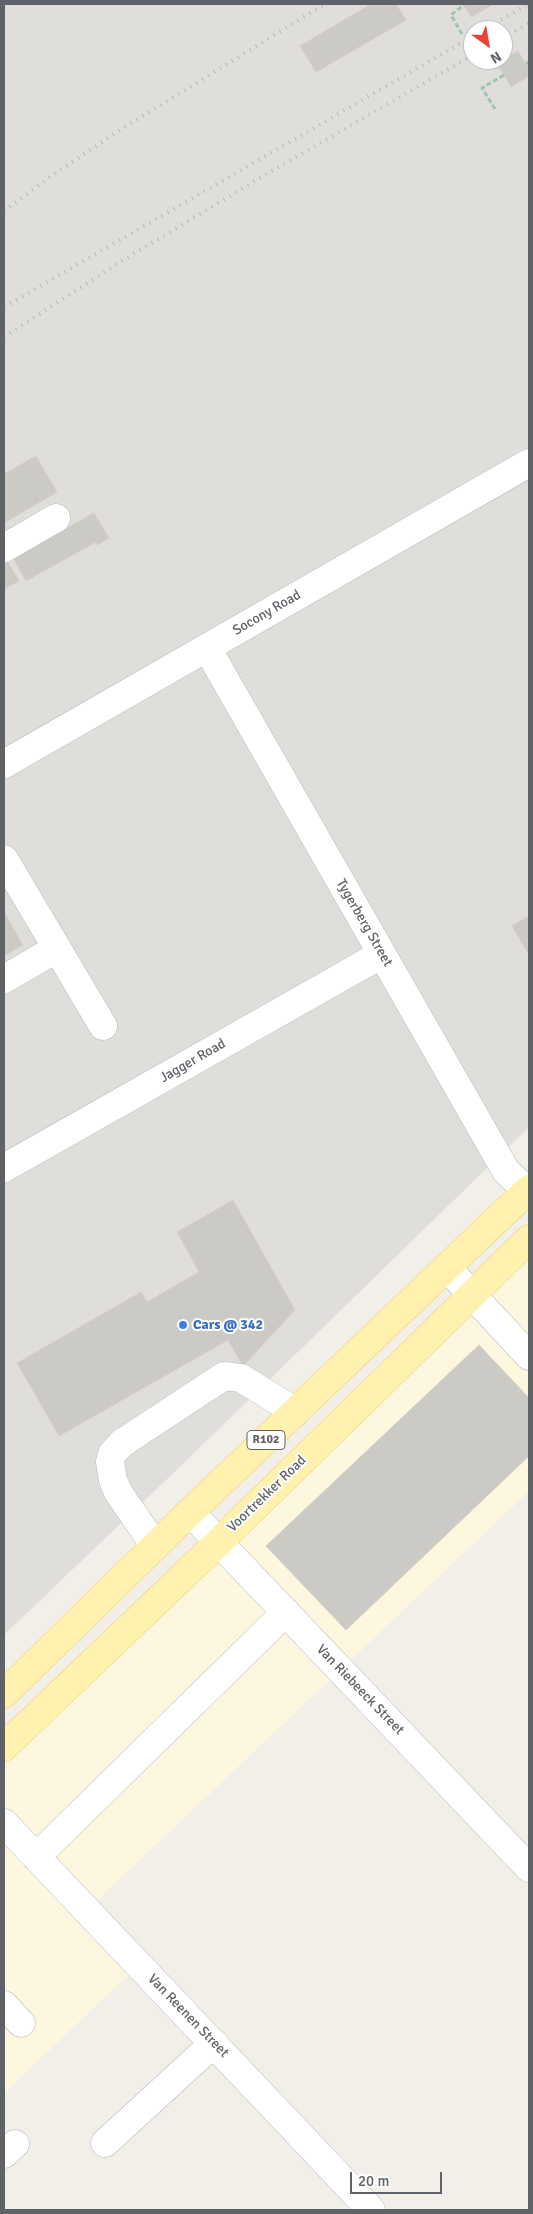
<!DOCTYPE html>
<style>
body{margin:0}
#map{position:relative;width:533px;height:2214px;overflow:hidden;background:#f1efe8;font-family:Signika,sans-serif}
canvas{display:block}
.frame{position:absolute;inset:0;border:5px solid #5f6368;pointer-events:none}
.north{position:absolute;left:463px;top:20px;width:50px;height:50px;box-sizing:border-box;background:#fff;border:1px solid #bfc1c3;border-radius:50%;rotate:148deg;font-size:14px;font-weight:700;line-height:20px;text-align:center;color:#5f6368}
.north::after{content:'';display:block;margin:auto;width:18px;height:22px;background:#ea4335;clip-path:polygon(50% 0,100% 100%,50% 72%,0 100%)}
.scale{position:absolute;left:350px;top:2172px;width:92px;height:22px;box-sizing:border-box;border:2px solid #5f6368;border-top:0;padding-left:6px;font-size:15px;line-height:18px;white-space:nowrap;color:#5f6368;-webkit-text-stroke:4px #fff;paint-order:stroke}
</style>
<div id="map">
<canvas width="533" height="2214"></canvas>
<div class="frame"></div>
<div class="north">N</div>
<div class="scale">20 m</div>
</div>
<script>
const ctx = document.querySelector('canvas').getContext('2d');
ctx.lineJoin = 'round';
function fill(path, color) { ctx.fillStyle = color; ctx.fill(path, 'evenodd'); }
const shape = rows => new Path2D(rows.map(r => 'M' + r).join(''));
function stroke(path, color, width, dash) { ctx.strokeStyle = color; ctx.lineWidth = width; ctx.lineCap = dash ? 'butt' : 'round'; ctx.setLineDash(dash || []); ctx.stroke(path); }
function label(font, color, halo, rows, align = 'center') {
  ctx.font = font + ' Signika,sans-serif'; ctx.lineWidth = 4; ctx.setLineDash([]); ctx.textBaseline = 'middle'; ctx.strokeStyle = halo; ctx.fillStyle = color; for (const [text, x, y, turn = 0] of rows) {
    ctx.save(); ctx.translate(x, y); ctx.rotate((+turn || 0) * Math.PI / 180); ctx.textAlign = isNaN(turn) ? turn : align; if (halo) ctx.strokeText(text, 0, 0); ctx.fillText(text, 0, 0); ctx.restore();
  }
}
fill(shape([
 [529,1253,529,1491,88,1909,140,1964,4,2093,4,1756]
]), '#fef7e0');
fill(shape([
 [4,4,529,4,529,1127,187,1460,4,1635],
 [473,30,503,30,503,60,473,60]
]), '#e0deda');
const building = shape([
 [371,4,396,4,406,20,316,72,300,46,371,4],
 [463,4,492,4,492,5,471,17,463,4],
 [518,51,529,69,529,76,511,87,497,63,518,51],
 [36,456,57,492,4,523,4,474,36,456],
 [94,513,109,538,97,545,96,542,26,581,13,558,94,513],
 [8,562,19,581,4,589,4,565,8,562],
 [4,912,23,945,4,956,4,912],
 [529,916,529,955,512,926,529,916],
 [233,1200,295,1310,243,1366,228,1340,59,1436,17,1363,141,1292,147,1302,199,1272,177,1232,233,1200],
 [479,1345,529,1398,529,1456,346,1630,266,1546,479,1345]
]);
fill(building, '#cccac5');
stroke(building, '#d6d1c6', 1);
const minor = shape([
 [4,548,56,518],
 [207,648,506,1171,529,1193],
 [4,764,529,463],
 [4,859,103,1026],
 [4,979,56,949],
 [4,1168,382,954],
 [447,1268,529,1356],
 [190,1512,529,1868],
 [155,1546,118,1492,113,1480,110,1462,112,1454,122,1443,224,1376,241,1378,296,1412],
 [4,1823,371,2210],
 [36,1857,286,1612],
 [4,2005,21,2023],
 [105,2143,214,2043],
 [4,2154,15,2144]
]);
const major = shape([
 [4,1694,190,1512,529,1189],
 [4,1747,219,1542,529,1239]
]);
stroke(minor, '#b5b8bc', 29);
stroke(major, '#f2c960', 29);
stroke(shape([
 [462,34,451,15,464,5],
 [526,64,529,62],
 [495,109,482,88,504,75]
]), '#9cc7a9', 3, [5, 2.5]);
stroke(minor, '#fff', 28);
stroke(major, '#fff2af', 28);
stroke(shape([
 [483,30,529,4],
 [503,38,529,23],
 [4,211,50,177,123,128,325,4],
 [4,307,473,36],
 [4,337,120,262,270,172,473,55]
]), '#b6b7b8', 4, [1, 6]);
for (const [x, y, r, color] of [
 [183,1325,5,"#3f7fe0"]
]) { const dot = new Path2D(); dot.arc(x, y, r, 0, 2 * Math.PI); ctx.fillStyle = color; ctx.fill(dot); stroke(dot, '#fff', 2); }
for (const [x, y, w] of [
 [266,1440,38]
]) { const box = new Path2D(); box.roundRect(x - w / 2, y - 9.5, w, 19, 4); ctx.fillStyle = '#fff'; ctx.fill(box); stroke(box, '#5f6368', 1); }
label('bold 12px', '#5f6368', null, [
 ["R102",266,1440]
]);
label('14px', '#5f6368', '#fff', [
 ["Socony Road",267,613,-30],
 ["Tygerberg Street",364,923,60],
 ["Jagger Road",193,1061,-30],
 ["Voortrekker Road",267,1494,-44],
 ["Van Riebeeck Street",360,1690,46],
 ["Van Reenen Street",188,2016,46]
]);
label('bold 14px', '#366cbe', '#fff', [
 ["Cars @ 342",193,1325]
], 'left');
</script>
